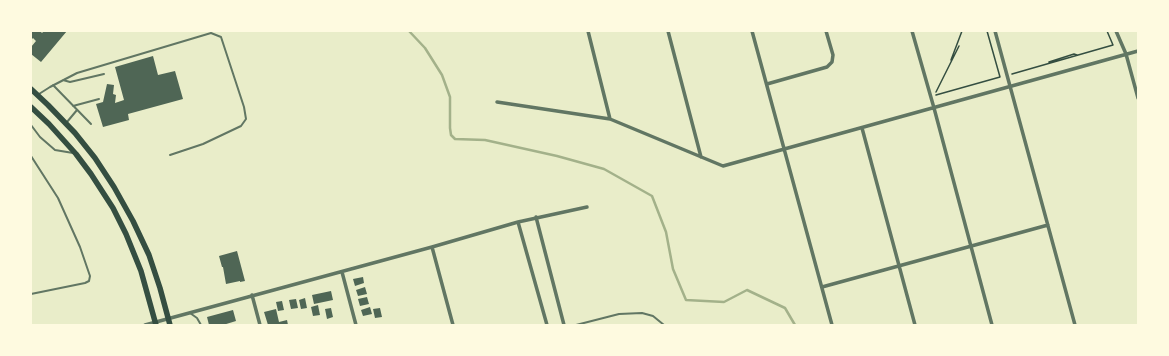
<!DOCTYPE html>
<style>
body{margin:0}
#map{position:relative;width:1169px;height:356px;overflow:hidden;background:#e9edc9;font-family:"Nunito Sans",sans-serif}
canvas{display:block}
.frame{position:absolute;inset:0;border:32px solid #fefae0;pointer-events:none}
</style>
<div id="map">
<canvas width="1169" height="356"></canvas>
<div class="frame"></div>
</div>
<script>
const ctx = document.querySelector('canvas').getContext('2d');
ctx.lineJoin = 'round';
const shape = rows => new Path2D(rows.map(r => 'M' + r).join(''));
function stroke(path, color, width, dash) { ctx.strokeStyle = color; ctx.lineWidth = width; ctx.lineCap = dash ? 'butt' : 'round'; ctx.setLineDash(dash || []); ctx.stroke(path); }
function fill(path, color) { ctx.fillStyle = color; ctx.fill(path, 'evenodd'); }
stroke(shape([
 [409,31,425,48,442,75,450,97,450,128,451,135,455,139,485,140,557,156,604,169,652,196,666,232,673,269,686,300,724,302,747,290,785,308,795,325]
]), '#a3b18a', 2.5);
fill(shape([
 [31,31,40,31,42,33,44,31,67,31,41,62,31,54,31,47,36,41,33,38,31,40],
 [153,56,158,75,175,71,183,99,128,114,129,120,103,127,96,104,103,102,107,84,114,85,113,94,116,95,115,103,124,100,115,67],
 [237,251,245,281,240,282,240,281,226,284,223,267,222,267,219,256],
 [363,277,364,283,355,286,353,279],
 [365,287,367,294,358,296,356,290],
 [331,291,333,300,314,304,312,295],
 [367,297,369,304,360,306,358,299],
 [305,298,307,308,301,309,299,300],
 [296,299,298,308,291,309,289,300],
 [282,301,284,310,278,311,276,302],
 [318,305,320,315,313,316,311,307],
 [370,307,372,314,363,316,361,310],
 [331,308,333,317,327,319,325,309],
 [380,308,382,317,375,318,373,309],
 [276,309,279,322,287,320,288,325,268,325,264,312],
 [233,310,236,321,223,325,209,325,207,317]
]), '#4f6655');
stroke(shape([
 [951,60,962,31],
 [1049,62,1074,54,1077,55],
 [1012,74,1113,45,1107,31],
 [936,92,959,46],
 [936,95,1000,77,987,31]
]), '#344e41', 1.5);
stroke(shape([
 [63,80,70,82,104,74],
 [53,85,91,124],
 [39,94,50,87,77,73,211,33,221,37,244,107,246,119,241,126,203,144,170,155],
 [73,106,99,99],
 [67,122,77,110],
 [31,125,40,137,55,150,73,153],
 [31,156,58,198,80,247,90,276,89,281,85,283,31,294],
 [190,313,197,318,201,325],
 [95,325,101,325],
 [576,325,619,314,642,313,653,316,664,325]
]), '#617663', 2);
stroke(shape([
 [588,31,610,119],
 [668,31,701,157],
 [752,31,832,325],
 [912,31,934,108,992,325],
 [995,31,1075,325],
 [1116,31,1126,54,1138,98],
 [767,84,827,67,832,62,833,55,826,31],
 [497,102,610,119,723,166,1138,51],
 [862,128,915,325],
 [536,217,564,325],
 [518,222,547,325],
 [432,247,453,325],
 [342,272,356,325],
 [822,287,1048,225],
 [252,295,260,325],
 [145,325,432,247,518,222,587,207]
]), '#617663', 3.5);
stroke(shape([
 [31,89,48,105,75,133,95,158,114,187,133,221,149,255,160,288,170,325],
 [31,107,49,124,76,154,91,174,113,208,126,234,141,271,156,325]
]), '#344e41', 5.5);
</script>
